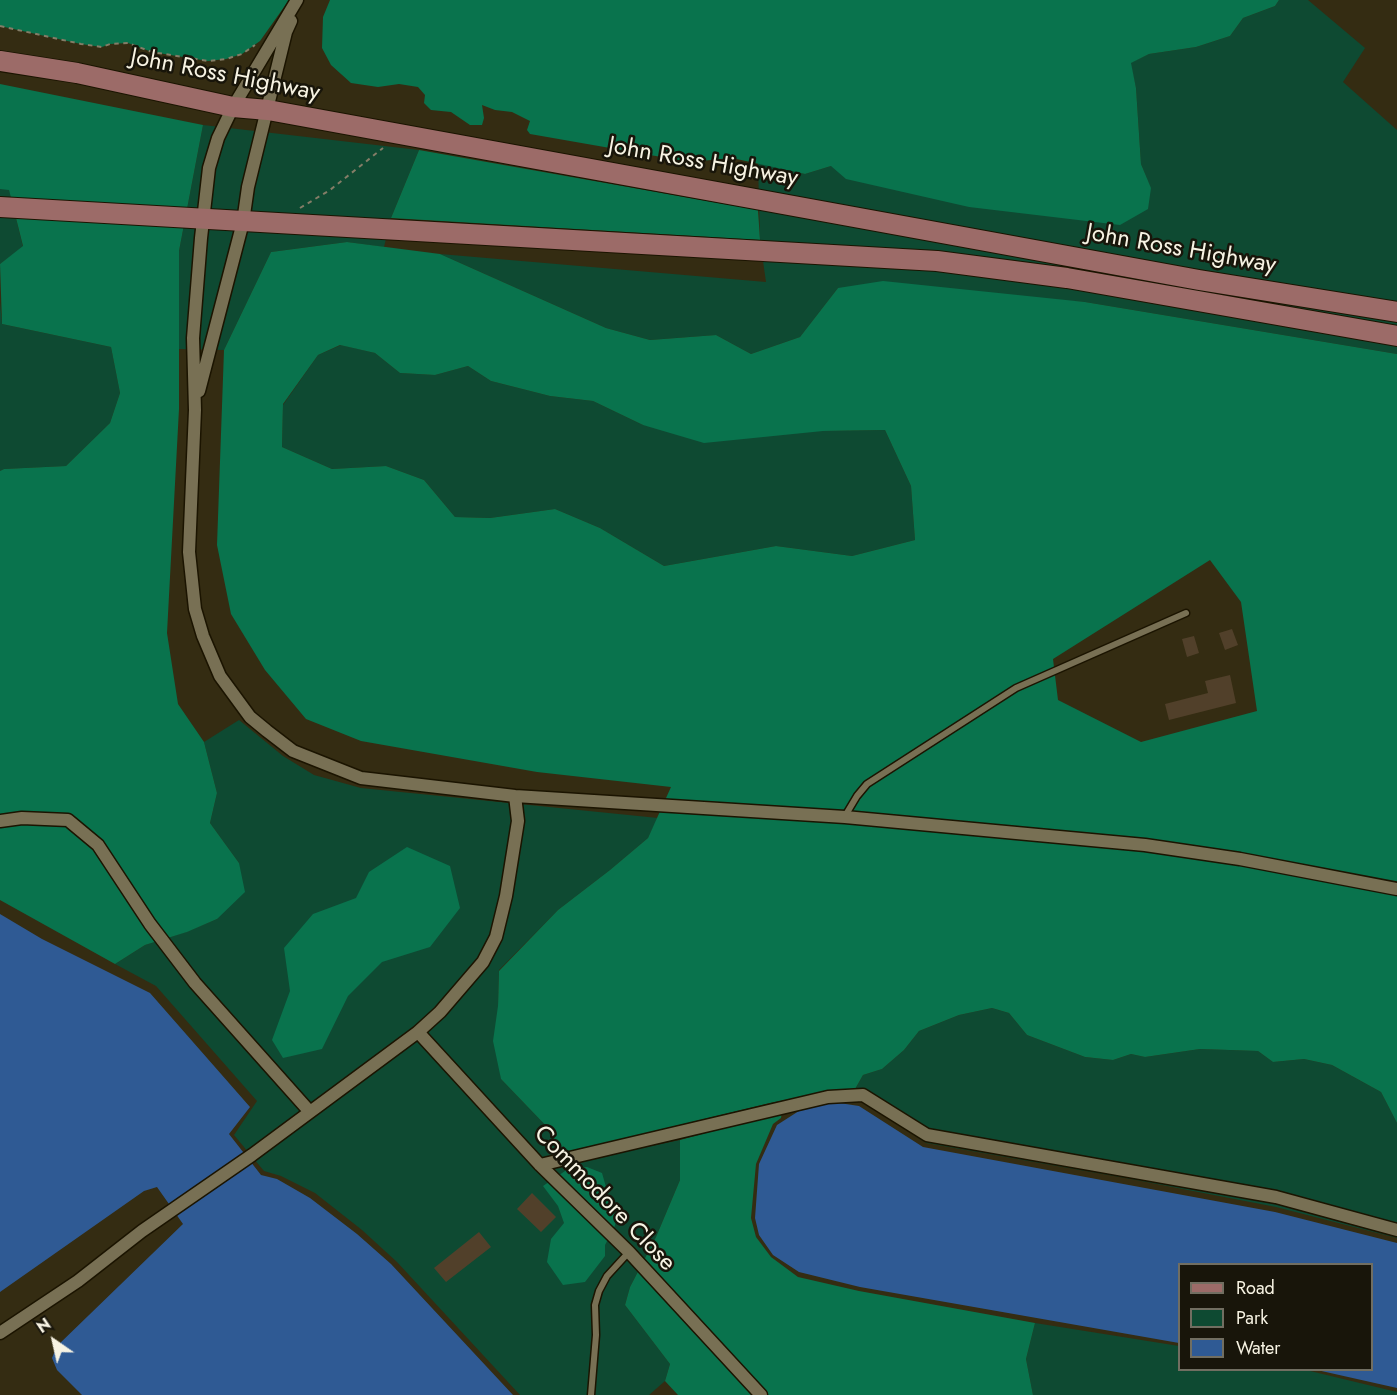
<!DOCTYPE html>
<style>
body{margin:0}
#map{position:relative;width:1397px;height:1395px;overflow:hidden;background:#342c12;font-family:Jost,sans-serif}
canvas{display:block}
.legend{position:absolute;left:1178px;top:1263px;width:195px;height:108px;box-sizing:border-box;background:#18150a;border:2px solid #716e61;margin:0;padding:8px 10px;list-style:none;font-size:18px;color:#f7f3e3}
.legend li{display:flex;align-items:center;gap:12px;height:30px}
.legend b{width:30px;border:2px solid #716e61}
.north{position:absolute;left:24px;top:1311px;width:60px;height:60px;-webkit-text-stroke:4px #18150a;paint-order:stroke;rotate:326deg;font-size:16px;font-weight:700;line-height:24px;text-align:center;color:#f7f3e3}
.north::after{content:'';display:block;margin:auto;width:21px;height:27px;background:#f7f3e3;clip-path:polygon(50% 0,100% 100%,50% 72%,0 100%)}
</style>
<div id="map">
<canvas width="1397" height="1395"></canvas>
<ul class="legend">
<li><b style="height:8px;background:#9c6b68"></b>Road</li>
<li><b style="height:16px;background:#0e4a32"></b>Park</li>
<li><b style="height:16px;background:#2f5a94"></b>Water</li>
</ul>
<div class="north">N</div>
</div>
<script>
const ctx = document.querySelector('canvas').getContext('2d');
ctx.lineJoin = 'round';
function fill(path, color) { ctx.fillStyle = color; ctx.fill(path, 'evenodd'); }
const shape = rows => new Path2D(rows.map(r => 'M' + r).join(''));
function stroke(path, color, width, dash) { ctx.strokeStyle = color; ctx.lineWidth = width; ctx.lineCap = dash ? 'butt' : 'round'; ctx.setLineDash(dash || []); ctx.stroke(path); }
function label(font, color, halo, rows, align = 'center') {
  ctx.font = font + ' Jost,sans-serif'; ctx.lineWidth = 5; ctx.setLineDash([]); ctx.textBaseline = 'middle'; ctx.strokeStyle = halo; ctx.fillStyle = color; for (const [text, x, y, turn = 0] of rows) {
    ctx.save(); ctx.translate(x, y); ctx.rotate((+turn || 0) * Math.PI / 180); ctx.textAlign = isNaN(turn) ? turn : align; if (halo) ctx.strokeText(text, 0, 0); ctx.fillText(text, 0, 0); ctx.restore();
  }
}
fill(shape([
 [1279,0,1308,0,1365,48,1343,82,1397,130,1397,354,1085,302,838,288,800,337,751,354,716,335,650,340,606,328,440,254,766,282,760,240,758,163,805,174,831,166,1151,189,1141,164,1136,88,1130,63,1149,54,1196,47,1230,36,1243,18,1275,6],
 [203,125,419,150,391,218,384,247,347,242,271,252,224,350,178,349,179,251],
 [0,189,9,189,23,247,0,264],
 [0,302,2,324,111,347,120,393,110,423,66,466,4,469,0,471],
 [341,345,375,353,400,373,435,375,468,366,491,381,550,396,593,401,643,425,823,431,885,430,911,486,915,540,852,556,776,546,664,566,600,528,555,509,490,518,455,517,424,480,386,466,332,469,282,447,283,405,318,355],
 [239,720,283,756,314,775,361,788,658,818,648,838,610,870,558,910,499,970,498,1006,501,1079,550,1130,564,1164,680,1140,680,1180,656,1237,630,1287,625,1305,670,1364,665,1381,649,1395,520,1395,397,1262,362,1230,315,1193,281,1176,264,1171,234,1135,257,1101,156,986,115,964,145,945,186,932,217,919,239,863,210,823,217,793,204,742],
 [992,1008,1009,1013,1027,1035,1085,1057,1113,1060,1131,1054,1145,1057,1200,1049,1258,1051,1273,1062,1304,1059,1332,1065,1381,1092,1397,1123,1397,1238,1276,1207,1131,1179,926,1143,863,1102,851,1097,863,1075,882,1069,904,1050,919,1031,959,1015],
 [1035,1323,1179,1346,1180,1370,1306,1370,1397,1392,1397,1395,1033,1395,1026,1359]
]), '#0e4a32');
fill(shape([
 [0,0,289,0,260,41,242,54,226,59,208,61,152,52,128,43,110,44,102,47,81,44,0,26],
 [330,0,1279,0,1275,6,1243,18,1230,36,1196,47,1149,54,1131,63,1136,88,1141,164,1151,188,1148,209,1120,225,969,207,846,179,831,166,805,174,732,158,690,162,530,134,527,130,530,121,512,112,495,110,482,105,484,118,482,125,470,125,451,112,431,110,424,103,425,95,418,87,399,84,378,87,351,83,331,65,322,48,323,17],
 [0,84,203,125,179,251,179,409,167,633,178,704,204,742,217,793,210,823,239,863,245,892,217,919,187,932,145,945,115,964,0,900,0,471,4,469,66,466,110,423,120,393,111,347,2,324,0,264,23,246,9,190,0,189],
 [419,150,758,210,760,240,391,218],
 [347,242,440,254,606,328,650,340,716,335,751,354,800,337,838,288,883,281,1085,302,1397,354,1397,1123,1381,1092,1332,1065,1304,1059,1273,1062,1258,1051,1200,1049,1145,1057,1131,1054,1113,1060,1085,1057,1027,1035,1009,1013,992,1008,959,1015,919,1031,904,1050,882,1069,863,1075,854,1091,836,1090,770,1103,655,1131,561,1157,550,1130,501,1079,493,1041,498,1006,499,971,558,910,610,870,648,838,671,787,537,772,361,741,306,719,265,670,231,614,217,545,224,350,271,252],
 [340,345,375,353,400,373,435,375,468,366,491,381,550,396,593,401,643,425,704,443,823,431,885,430,911,486,915,540,852,556,776,546,664,566,600,528,555,509,490,518,455,517,424,480,386,466,332,469,282,447,283,404,318,355],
 [1210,560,1241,602,1257,711,1141,742,1058,700,1053,659],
 [407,847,450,866,460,908,430,947,382,962,348,996,322,1049,283,1058,272,1040,290,991,284,948,313,914,356,898,369,872],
 [782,1112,781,1118,773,1124,756,1164,751,1218,756,1237,771,1257,798,1277,859,1291,1035,1323,1026,1359,1033,1395,678,1395,665,1381,670,1364,625,1305,630,1287,656,1237,680,1180,680,1140],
 [587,1167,602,1173,608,1194,620,1210,614,1228,605,1245,605,1256,585,1282,563,1285,547,1262,551,1239,564,1223,558,1206,543,1186,568,1169]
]), '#09734d');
fill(shape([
 [0,914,42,939,150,993,250,1107,229,1134,261,1175,277,1179,310,1198,357,1234,391,1264,513,1395,82,1395,57,1370,52,1358,57,1346,183,1224,157,1187,144,1191,0,1292],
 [826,1101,859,1106,923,1147,1275,1212,1397,1243,1397,1388,1317,1370,1372,1370,1372,1264,1180,1264,1179,1343,860,1287,799,1272,773,1255,759,1235,755,1218,759,1164,777,1125,802,1109]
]), '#2f5a94');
fill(shape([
 [1232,629,1238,645,1225,650,1219,633],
 [1194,636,1199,653,1187,657,1182,639],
 [1230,675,1236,703,1169,720,1165,704,1208,693,1205,681],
 [532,1193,556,1217,541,1232,517,1209],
 [479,1232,491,1247,446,1282,434,1268]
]), '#51402a');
const service = shape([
 [845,816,857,796,867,784,1016,688,1186,613],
 [591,1395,596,1335,595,1305,599,1291,607,1276,629,1252]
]);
const minor = shape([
 [297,0,233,107,218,138,209,168,201,238,193,338,195,410,189,552,195,609,203,636,220,676,250,717,267,731,293,751,361,778,515,796,845,817,1145,845,1240,859,1397,889],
 [199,391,243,222,248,187,286,32,291,21],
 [0,821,22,818,68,820,98,845,150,924,195,983,310,1112],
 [418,1032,540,1165,629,1252,761,1395],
 [540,1165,828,1097,863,1095,927,1135,1276,1197,1397,1230],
 [0,1333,78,1281,142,1231,252,1155,418,1032,440,1012,483,962,496,937,506,896,518,821,515,796]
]);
const primary = shape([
 [0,61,77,73,233,107,268,110,1199,280,1397,312],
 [0,207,937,261,1067,278,1397,336]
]);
stroke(service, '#1b1400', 9);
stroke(minor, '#1b1400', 15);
stroke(primary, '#1b1400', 22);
stroke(shape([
 [0,26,81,44,102,47,110,44,128,43,152,52,208,61,226,59,242,54,255,45],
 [300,208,330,190,383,148]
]), '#847d67', 2, [4.5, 4.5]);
stroke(service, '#787054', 6);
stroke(minor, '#787054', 12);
stroke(primary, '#9c6b68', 20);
label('24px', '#f7f3e3', '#18150a', [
 ["John Ross Highway",225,76,11],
 ["John Ross Highway",703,163,10],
 ["John Ross Highway",1181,250,10],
 ["Commodore Close",604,1199,46]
]);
</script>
